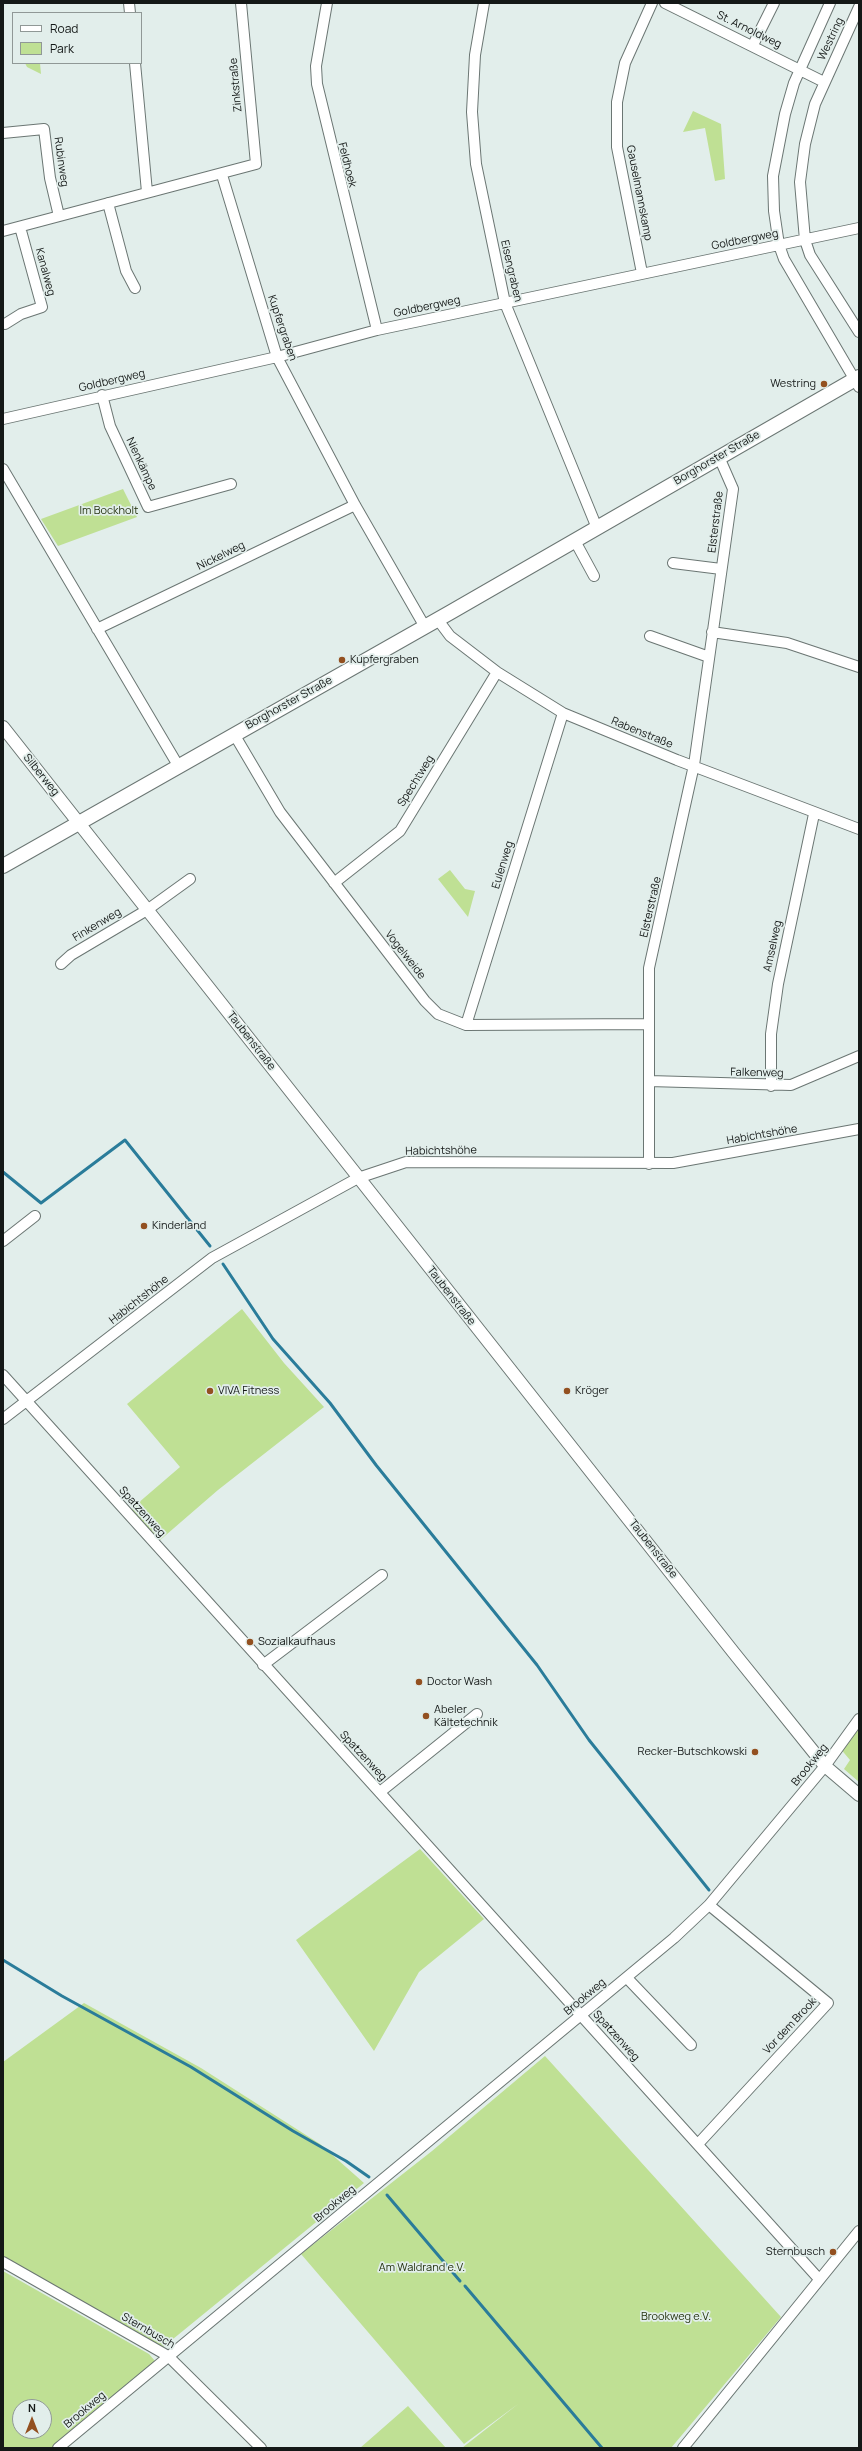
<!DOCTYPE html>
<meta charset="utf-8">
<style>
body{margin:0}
#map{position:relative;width:862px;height:2451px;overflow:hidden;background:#e2eeeb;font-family:Manrope,sans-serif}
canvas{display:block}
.frame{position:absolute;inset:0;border:4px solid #141817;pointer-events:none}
.legend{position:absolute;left:12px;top:12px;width:130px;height:52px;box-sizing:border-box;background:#e2eeeb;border:1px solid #909896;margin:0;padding:5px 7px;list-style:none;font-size:12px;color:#141817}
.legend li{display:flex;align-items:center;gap:8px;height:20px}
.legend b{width:20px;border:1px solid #909896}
.north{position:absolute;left:12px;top:2399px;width:40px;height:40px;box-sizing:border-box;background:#e2eeeb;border:1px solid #909896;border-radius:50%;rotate:0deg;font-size:11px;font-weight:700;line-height:16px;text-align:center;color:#141817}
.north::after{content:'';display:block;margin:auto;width:14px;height:18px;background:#935020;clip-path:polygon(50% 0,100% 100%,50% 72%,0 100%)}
</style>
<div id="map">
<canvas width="862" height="2451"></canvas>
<div class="frame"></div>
<ul class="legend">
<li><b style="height:5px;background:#fff"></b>Road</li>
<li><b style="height:11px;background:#bfe094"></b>Park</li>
</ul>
<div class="north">N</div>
</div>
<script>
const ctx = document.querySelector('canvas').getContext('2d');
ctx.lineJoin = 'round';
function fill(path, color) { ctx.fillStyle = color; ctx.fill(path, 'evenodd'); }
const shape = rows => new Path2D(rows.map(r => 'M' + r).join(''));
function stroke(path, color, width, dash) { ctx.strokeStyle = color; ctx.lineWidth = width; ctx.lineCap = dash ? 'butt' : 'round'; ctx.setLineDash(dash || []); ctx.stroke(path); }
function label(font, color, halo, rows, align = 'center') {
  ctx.font = font + ' Manrope,sans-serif'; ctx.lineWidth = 3.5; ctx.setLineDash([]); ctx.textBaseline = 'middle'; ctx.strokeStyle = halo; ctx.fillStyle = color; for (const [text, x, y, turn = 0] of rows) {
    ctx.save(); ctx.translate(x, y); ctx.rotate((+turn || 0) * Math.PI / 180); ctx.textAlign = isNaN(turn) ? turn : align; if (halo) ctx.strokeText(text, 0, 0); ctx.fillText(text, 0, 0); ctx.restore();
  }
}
fill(shape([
 [25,63,40,63,41,74,27,67],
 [693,111,721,124,725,179,715,181,705,128,683,132],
 [123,489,137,517,58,546,41,519],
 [450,870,465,889,475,891,468,917,438,879],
 [242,1309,284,1363,324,1407,218,1490,159,1541,130,1510,180,1467,127,1404],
 [859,1719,859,1782,844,1769,850,1760,839,1747],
 [420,1849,484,1919,419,1972,374,2051,296,1940],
 [84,2003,201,2068,320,2144,364,2183,162,2348,3,2256,3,2062],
 [545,2056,781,2317,671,2448,462,2448,518,2404,464,2444,301,2254,432,2151],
 [3,2271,149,2354,155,2361,55,2448,3,2448],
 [20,2407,44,2407,44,2431,20,2431],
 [408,2406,446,2448,360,2448]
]), '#bfe094');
stroke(shape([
 [3,1172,41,1203,125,1140,210,1246],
 [223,1264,273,1339,330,1403,376,1465,537,1665,589,1740,709,1890],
 [3,1960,62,1996,191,2067,293,2131,346,2161,369,2177],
 [387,2195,460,2281],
 [465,2286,602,2448]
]), '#2a7c9a', 3);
const minor = shape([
 [129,3,130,13],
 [327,3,316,66,317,84,377,330],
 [484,3,475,55,472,112,476,164,505,303,597,528],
 [665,3,824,82],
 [830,3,794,83,785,114,773,176,774,211,779,245,784,259,859,387],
 [859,7,815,104,805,144,800,182,805,240,810,255,859,332],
 [753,45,774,3],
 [135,63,147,192],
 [3,133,44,129,50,178,59,216],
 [222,175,277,357,355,505,425,627],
 [108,203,126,271,135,288],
 [3,231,256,164,241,3],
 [642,273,617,147,617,102,625,63,652,3],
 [5,324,21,314,42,307,20,227],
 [102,395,110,426,148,507,231,484],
 [3,419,277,357,377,330,859,228],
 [3,469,179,767],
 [575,541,594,576],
 [673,563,721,569],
 [438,620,450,636,497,672,563,713,677,760,859,829],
 [97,629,355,505],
 [712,632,787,643,859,667],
 [650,636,709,657],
 [234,734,280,812,425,1001,438,1014,466,1025,649,1024],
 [334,883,400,831,497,672],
 [61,964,71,955,147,910,190,879],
 [466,1025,563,713],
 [649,1081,791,1085,859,1056],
 [771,1086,771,1034,778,984,814,814],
 [649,1164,649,968,694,765,733,489,719,457],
 [3,1241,35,1216],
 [3,1375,819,2279],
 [3,1419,212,1258,358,1178,406,1162,673,1163,859,1129],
 [263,1665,382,1575],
 [380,1792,477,1714],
 [627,1978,691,2045],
 [698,2144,828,2003,709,1905],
 [3,2262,168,2356,261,2448],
 [58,2448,674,1938,709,1905,825,1766,859,1719],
 [683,2448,859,2231]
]);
const tertiary = shape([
 [3,727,734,1653,825,1766,859,1795]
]);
const secondary = shape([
 [3,866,451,612,859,377]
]);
stroke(minor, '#6b7673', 12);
stroke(tertiary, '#6b7673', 14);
stroke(secondary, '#6b7673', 16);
stroke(minor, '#fff', 10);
stroke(tertiary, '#fff', 12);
stroke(secondary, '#fff', 14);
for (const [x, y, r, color] of [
 [824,384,4,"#935020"],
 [342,660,4,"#935020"],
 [144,1226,4,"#935020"],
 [210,1391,4,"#935020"],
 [567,1391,4,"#935020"],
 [250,1642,4,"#935020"],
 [419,1682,4,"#935020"],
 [426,1716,4,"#935020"],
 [755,1752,4,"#935020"],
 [833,2252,4,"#935020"]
]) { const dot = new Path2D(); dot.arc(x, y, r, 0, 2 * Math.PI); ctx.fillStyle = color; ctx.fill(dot); stroke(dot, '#e2eeeb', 1.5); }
label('11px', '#141817', '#e2eeeb', [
 ["St. Arnoldweg",749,30,26],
 ["Westring",831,39,-65],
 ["Zinkstraße",236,85,-95],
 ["Rubinweg",61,162,82],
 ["Feldhoek",347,165,76],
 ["Gauselmannskamp",639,193,79],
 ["Goldbergweg",745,240,-11],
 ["Eisengraben",511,271,77],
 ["Kanalweg",45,272,75],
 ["Goldbergweg",427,307,-12],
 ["Kupfergraben",282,328,71],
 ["Goldbergweg",112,381,-13],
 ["Borghorster Straße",717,458,-30],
 ["Nienkämpe",141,464,65],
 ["Elsterstraße",716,522,-83],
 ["Nickelweg",221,556,-26],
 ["Borghorster Straße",289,703,-29],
 ["Rabenstraße",642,733,22],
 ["Silberweg",41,775,51],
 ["Spechtweg",416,781,-58],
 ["Eulenweg",503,865,-73],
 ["Elsterstraße",651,907,-77],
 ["Finkenweg",97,925,-31],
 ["Amselweg",773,946,-78],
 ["Vogelweide",405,955,52],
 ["Taubenstraße",251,1041,52],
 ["Falkenweg",757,1073,1],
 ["Habichtshöhe",762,1135,-10],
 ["Habichtshöhe",441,1151,-1],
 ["Taubenstraße",451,1296,52],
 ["Habichtshöhe",139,1300,-38],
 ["Spatzenweg",142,1512,48],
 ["Taubenstraße",653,1549,52],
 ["Spatzenweg",363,1756,47],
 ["Brookweg",810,1765,-51],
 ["Brookweg",585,1997,-40],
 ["Vor dem Brook",790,2026,-47],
 ["Spatzenweg",616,2036,48],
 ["Brookweg",335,2204,-40],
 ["Sternbusch",148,2331,30],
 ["Brookweg",85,2410,-40]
]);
label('11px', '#141817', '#e2eeeb', [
 ["Westring",816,384,"right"],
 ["Kupfergraben",350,660],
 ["Kinderland",152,1226],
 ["VIVA Fitness",218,1391],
 ["Kröger",575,1391],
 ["Sozialkaufhaus",258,1642],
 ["Doctor Wash",427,1682],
 ["Abeler",434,1710],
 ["Kältetechnik",434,1723],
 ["Recker-Butschkowski",747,1752,"right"],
 ["Sternbusch",825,2252,"right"]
], 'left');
label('11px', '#253310', '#e2eeeb', [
 ["Im Bockholt",109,511],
 ["Am Waldrand e.V.",422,2268],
 ["Brookweg e.V.",676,2317]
]);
</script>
